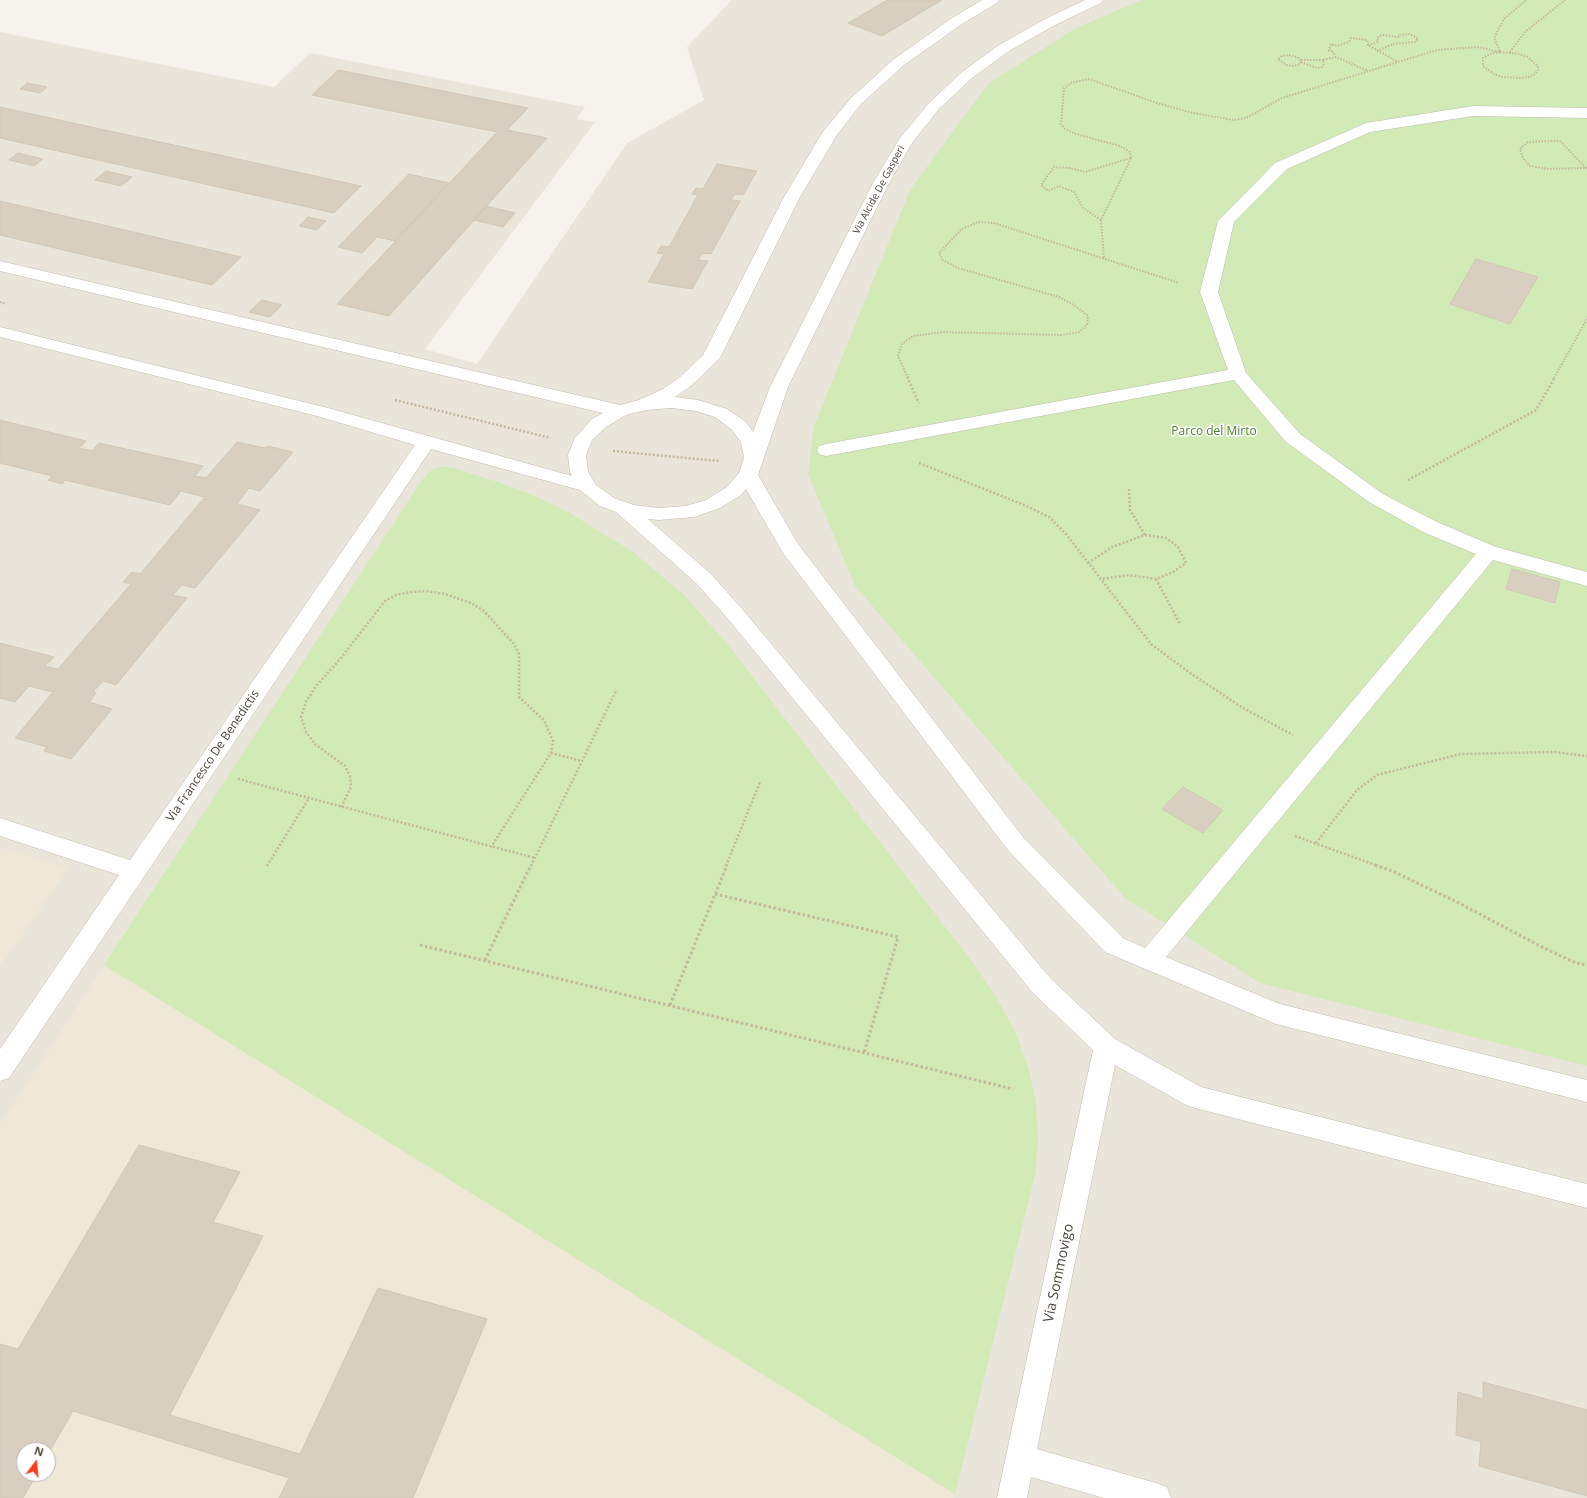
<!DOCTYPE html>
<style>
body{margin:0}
#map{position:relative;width:1587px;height:1498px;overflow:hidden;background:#f6f3ec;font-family:"Open Sans",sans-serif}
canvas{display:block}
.north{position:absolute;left:16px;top:1442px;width:40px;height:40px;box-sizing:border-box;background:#fff;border:1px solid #b7b4b0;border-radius:50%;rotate:16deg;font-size:11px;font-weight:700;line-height:16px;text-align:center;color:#4b4439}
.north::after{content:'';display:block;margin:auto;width:14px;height:18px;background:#fc3f1d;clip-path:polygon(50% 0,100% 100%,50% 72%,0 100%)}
</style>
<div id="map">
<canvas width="1587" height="1498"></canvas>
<div class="north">N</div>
</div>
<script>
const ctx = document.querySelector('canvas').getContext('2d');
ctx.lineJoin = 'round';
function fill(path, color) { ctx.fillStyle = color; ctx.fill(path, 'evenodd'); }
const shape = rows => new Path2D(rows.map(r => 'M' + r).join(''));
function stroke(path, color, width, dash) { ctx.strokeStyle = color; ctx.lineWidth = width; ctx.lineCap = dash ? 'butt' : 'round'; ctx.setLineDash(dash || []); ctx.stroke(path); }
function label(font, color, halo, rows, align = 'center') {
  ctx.font = font + ' "Open Sans",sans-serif'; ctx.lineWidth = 3; ctx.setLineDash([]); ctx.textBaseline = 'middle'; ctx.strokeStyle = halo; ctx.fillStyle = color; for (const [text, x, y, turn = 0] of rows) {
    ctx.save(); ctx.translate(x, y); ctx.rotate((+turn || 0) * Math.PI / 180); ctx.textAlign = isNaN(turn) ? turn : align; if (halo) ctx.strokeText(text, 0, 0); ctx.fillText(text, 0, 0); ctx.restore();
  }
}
fill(shape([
 [732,0,1587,0,1587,1498,0,1498,0,32,274,87,310,53,585,107,577,119,595,122,425,349,477,364,627,143,704,100,687,47],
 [24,1450,48,1450,48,1474,24,1474]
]), '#eae5da');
fill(shape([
 [0,847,69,868,0,966],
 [104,965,955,1494,954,1498,0,1498,0,1124],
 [24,1450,48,1450,48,1474,24,1474]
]), '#efe8d6');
fill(shape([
 [1142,0,1587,0,1587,1066,1260,983,1125,898,855,586,808,474,814,426,910,190,988,84,1076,28],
 [443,467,454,468,498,482,537,497,568,512,633,552,684,595,729,646,973,963,997,998,1017,1036,1029,1070,1036,1102,1038,1141,1035,1175,955,1494,104,965,422,480,428,473,435,468]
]), '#d2eab5');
const building = shape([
 [887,0,942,0,882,36,848,23,887,0],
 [338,70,528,108,507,130,547,138,389,316,337,304,497,132,312,95,338,70],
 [27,83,47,87,40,93,20,89,27,83],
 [0,107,361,186,334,213,0,138,0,107],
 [18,153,43,159,34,166,9,160,18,153],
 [717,164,757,171,743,195,735,194,731,200,740,201,711,254,702,253,698,260,708,261,692,289,648,282,664,254,657,253,661,246,669,247,698,195,692,194,696,188,703,189,717,164],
 [106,171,132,177,121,186,95,180,106,171],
 [409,174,449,183,395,241,377,237,362,253,338,247,409,174],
 [0,201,241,257,212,285,0,235,0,201],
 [486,206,515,213,503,227,474,220,486,206],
 [308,217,326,221,317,230,299,226,308,217],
 [1476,259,1538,277,1510,324,1450,304,1476,259],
 [262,300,282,305,270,317,249,312,262,300],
 [0,420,86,441,79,448,92,451,99,443,203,466,195,476,206,478,237,442,265,448,268,446,293,452,260,491,249,488,237,504,260,510,195,588,182,585,173,595,187,598,116,685,103,681,93,692,96,693,89,702,112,709,71,759,44,751,47,747,15,738,53,692,29,686,15,702,0,698,0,643,54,657,45,666,58,669,131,584,123,582,132,572,140,574,205,497,181,491,170,505,65,480,62,484,48,480,52,476,0,463,0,420],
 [1512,569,1560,582,1555,603,1506,589,1512,569],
 [1183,787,1223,810,1203,833,1162,809,1183,787],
 [139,1145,240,1172,213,1222,263,1236,170,1415,300,1454,378,1288,487,1319,413,1498,279,1498,289,1478,73,1411,48,1454,48,1450,24,1450,24,1474,37,1474,23,1498,0,1498,0,1344,18,1349,139,1145],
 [1483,1382,1587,1410,1587,1496,1479,1466,1481,1442,1456,1435,1458,1392,1483,1399,1483,1382]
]);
fill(building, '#d8cfc1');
stroke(building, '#d3c7b4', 1);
const minor = shape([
 [982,0,999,0,997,3,962,24,904,65,861,104,837,135,800,197,720,358,692,385,675,397,698,400,727,409,746,422,753,432,770,387,873,183,900,138,929,103,962,72,999,45,1045,19,1085,0,1103,0,1101,3,1055,25,1009,51,972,78,939,109,912,143,889,183,788,387,758,475,798,544,1023,837,1123,938,1145,948,1476,554,1423,532,1369,502,1286,442,1234,380,826,456,819,454,817,450,819,446,826,444,1228,370,1200,292,1218,221,1275,163,1366,123,1473,106,1587,108,1587,118,1473,116,1370,132,1287,169,1234,222,1218,292,1246,373,1300,434,1383,494,1437,522,1496,547,1587,572,1587,586,1493,560,1166,957,1280,1004,1587,1080,1587,1102,1276,1024,1105,952,1007,849,783,553,746,489,741,495,720,508,694,517,659,520,648,519,711,574,743,610,1051,979,1115,1039,1201,1087,1587,1184,1587,1208,1195,1108,1186,1105,1115,1065,1037,1449,1156,1483,1167,1487,1171,1498,1104,1498,1031,1477,1027,1498,997,1498,1093,1050,1033,993,729,620,697,584,616,512,600,506,580,490,431,449,9,1078,0,1081,0,1049,119,875,0,836,0,818,130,860,415,445,317,416,0,337,0,327,328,408,572,476,570,472,568,455,575,438,592,419,603,413,0,271,0,261,620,405,639,400,663,389,680,377,703,355,784,197,822,133,851,98,894,59,952,18,982,0],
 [672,408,696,411,715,417,732,430,741,442,744,458,739,473,727,487,706,500,686,506,659,508,634,505,614,498,596,485,588,472,586,455,592,440,606,427,626,415,646,410,672,408]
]);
stroke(minor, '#c2bbae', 1);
stroke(shape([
 [1368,45,1378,42,1377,38,1382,35,1399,37,1400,35,1409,34,1418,38,1415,42,1393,44,1377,51],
 [1500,51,1494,38,1498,30,1505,18,1526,0],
 [1500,52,1519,54,1527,57,1538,66,1538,70,1535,74,1529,77,1520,78,1502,77,1494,74,1483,66,1483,58,1492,53,1500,52],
 [1510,52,1525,32,1565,0],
 [1289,55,1299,58,1301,61,1300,64,1294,66,1286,65,1278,59,1282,56,1289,55],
 [1336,57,1333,52,1329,50,1331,44,1337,46,1349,42,1351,38,1367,40,1368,45,1398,62],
 [1301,60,1323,60],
 [1301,62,1317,68,1322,67,1324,64,1323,60,1336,57,1368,71],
 [1551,141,1560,141,1586,168,1548,169,1530,166,1523,158,1520,149,1528,142,1551,141],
 [1131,158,1130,152,1120,146,1076,134,1065,129,1061,124,1064,88,1071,83,1089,79,1157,103,1193,113,1234,120,1246,118,1282,98,1437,50,1478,47,1500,52],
 [1131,158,1101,220,1083,208,1074,192,1059,186,1048,191,1041,185,1054,167,1070,168,1085,172,1131,158],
 [1101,220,1104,259],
 [0,302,6,304],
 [908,378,898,356,902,344,913,336,943,332,1061,335,1079,332,1087,325,1088,316,1074,305,1059,297,958,268,943,260,939,253,962,229,978,222,994,223,1179,283],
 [1554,378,1587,319]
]), '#c4b79f', 2, [1.5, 1.5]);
stroke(shape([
 [907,377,919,403],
 [395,400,551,438],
 [613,451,719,461],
 [919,463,1024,505,1049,517,1066,534,1151,644,1190,673,1243,708,1293,735],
 [1408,480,1536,410,1555,377],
 [1129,489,1130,510,1145,535],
 [1088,563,1112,547,1145,535,1166,538,1178,547,1186,563,1173,572,1156,579,1129,575,1101,579],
 [1156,579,1180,624],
 [551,753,582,761],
 [238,779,535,858],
 [341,807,351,787,350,776,345,766,315,744,306,732,301,717,306,702,316,686,341,658,385,601,396,595,411,592,426,591,445,594,471,603,484,611,514,644,519,654,519,697,544,720,553,741,551,753,491,847],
 [1295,836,1378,866],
 [1316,843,1357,790,1377,775,1461,754,1554,752,1587,756],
 [267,866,309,798],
 [531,866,616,691],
 [726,866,760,782]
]), '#c4b79f', 2.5, [2, 2]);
stroke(shape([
 [1375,865,1392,871,1455,901,1542,947,1576,963,1587,965],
 [715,894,898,937,864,1053],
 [420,945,1013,1089],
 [485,960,531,865],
 [670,1005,727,865]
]), '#c4b79f', 3, [2.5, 2.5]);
fill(minor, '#fff');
label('10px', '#4b4439', '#fff', [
 ["Via Alcide De Gasperi",879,190,-62]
]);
label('12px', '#4a7f2a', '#fff', [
 ["Parco del Mirto",1214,432]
]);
label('12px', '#4b4439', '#fff', [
 ["Via Francesco De Benedictis",213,756,-56]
]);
label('14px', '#4b4439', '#fff', [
 ["Via Sommovigo",1059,1273,-78]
]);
</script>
